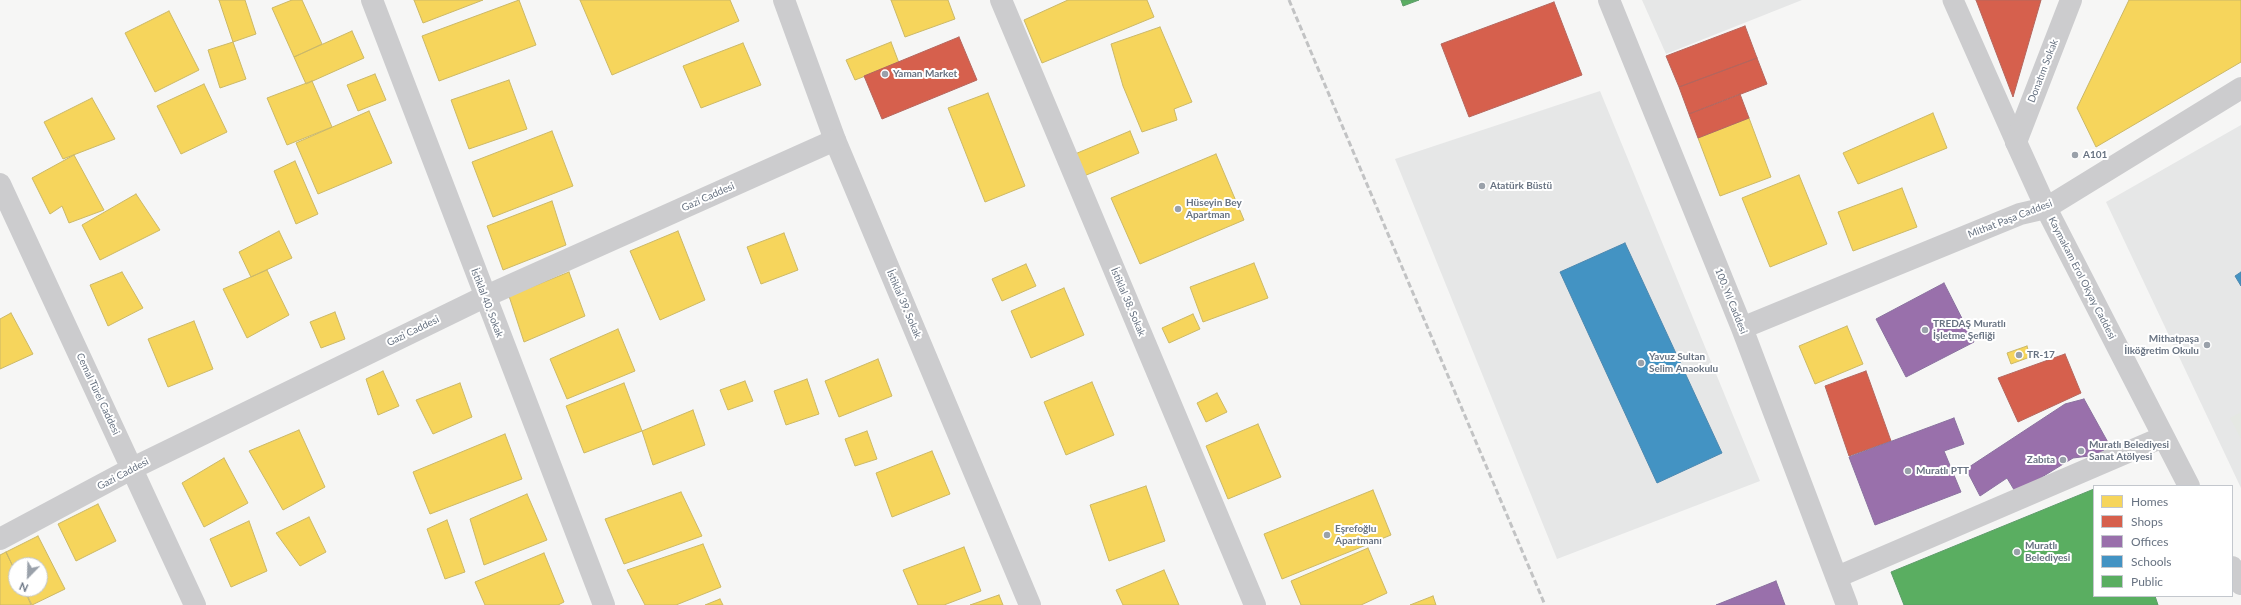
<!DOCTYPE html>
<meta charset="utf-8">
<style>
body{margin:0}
#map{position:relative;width:2241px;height:605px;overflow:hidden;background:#f6f6f5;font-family:Lato,sans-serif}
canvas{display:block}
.legend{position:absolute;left:2093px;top:485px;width:140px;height:112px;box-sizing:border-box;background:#fff;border:1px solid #c3c7cd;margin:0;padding:5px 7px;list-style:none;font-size:12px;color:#687382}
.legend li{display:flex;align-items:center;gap:8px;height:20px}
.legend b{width:20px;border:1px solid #c3c7cd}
.north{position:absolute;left:8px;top:557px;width:40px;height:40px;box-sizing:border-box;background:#fff;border:1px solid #c3c7cd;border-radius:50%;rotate:203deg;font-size:11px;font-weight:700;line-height:16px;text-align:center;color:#687382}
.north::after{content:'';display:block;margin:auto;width:14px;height:18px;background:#9aa1aa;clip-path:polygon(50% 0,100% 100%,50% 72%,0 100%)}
</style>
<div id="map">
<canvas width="2241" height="605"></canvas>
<ul class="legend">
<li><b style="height:11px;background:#f6d55c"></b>Homes</li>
<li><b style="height:11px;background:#d6604d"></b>Shops</li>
<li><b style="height:11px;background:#9970ab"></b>Offices</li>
<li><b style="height:11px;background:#4393c3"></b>Schools</li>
<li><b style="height:11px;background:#5aae61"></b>Public</li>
</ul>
<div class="north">N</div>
</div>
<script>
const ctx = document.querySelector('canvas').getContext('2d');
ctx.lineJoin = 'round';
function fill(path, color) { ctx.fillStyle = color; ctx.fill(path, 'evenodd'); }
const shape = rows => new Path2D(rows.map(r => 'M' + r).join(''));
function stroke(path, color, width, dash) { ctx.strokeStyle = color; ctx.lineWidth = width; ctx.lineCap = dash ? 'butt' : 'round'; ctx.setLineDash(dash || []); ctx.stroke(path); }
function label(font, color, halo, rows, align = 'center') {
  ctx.font = font + ' Lato,sans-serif'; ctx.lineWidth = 4; ctx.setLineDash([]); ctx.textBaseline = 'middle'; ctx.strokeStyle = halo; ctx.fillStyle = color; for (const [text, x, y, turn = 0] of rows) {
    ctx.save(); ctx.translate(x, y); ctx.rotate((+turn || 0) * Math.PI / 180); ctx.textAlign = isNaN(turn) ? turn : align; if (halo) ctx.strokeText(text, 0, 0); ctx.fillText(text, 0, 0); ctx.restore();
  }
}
fill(shape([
 [1642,0,1802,0,1666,54],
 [1600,91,1760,481,1557,559,1395,159],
 [2241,125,2241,488,2106,202]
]), '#e6e7e7');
fill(shape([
 [2241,412,2241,439,2230,418]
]), '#e5e8e3');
const homes = shape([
 [219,0,245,0,256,34,233,42,219,0],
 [292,0,302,0,322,44,294,57,272,8,292,0],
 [414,0,483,0,423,23,414,0],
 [519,0,536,45,439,81,422,36,519,0],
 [580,0,730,0,739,21,612,75,580,0],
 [891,0,948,0,955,19,905,37,891,0],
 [1068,0,1147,0,1154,17,1042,63,1024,20,1068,0],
 [2129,0,2241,0,2241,62,2096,147,2077,108,2129,0],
 [169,11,199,70,155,92,125,33,169,11],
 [1160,27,1192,102,1174,109,1177,120,1142,132,1123,86,1111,44,1160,27],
 [352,31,364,58,306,84,294,57,352,31],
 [233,42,246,79,220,88,208,50,233,42],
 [891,42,899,63,855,80,846,60,891,42],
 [743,43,761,85,701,108,683,66,743,43],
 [375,74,386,100,358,111,347,85,375,74],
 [509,80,527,129,469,149,451,100,509,80],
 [312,81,332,127,287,145,267,98,312,81],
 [204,84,227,132,181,154,157,106,204,84],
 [988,93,1025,186,985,202,948,108,988,93],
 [92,98,115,139,63,159,44,122,92,98],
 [369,111,392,163,318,194,296,143,369,111],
 [1933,113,1947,148,1858,184,1843,153,1933,113],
 [1749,118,1771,177,1720,196,1698,138,1749,118],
 [552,131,573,186,493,217,472,162,552,131],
 [1130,131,1139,153,1084,176,1075,154,1130,131],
 [1216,154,1244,220,1140,264,1111,198,1216,154],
 [74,155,104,210,69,223,62,206,50,214,32,178,74,155],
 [295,161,318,214,296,224,274,171,295,161],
 [1799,175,1827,244,1770,267,1742,198,1799,175],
 [1902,188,1917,227,1853,251,1838,212,1902,188],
 [136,194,160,230,100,260,82,225,136,194],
 [552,201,566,245,503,270,487,226,552,201],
 [279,231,292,258,251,277,239,252,279,231],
 [678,231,705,300,660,320,630,251,678,231],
 [784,233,798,270,761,284,747,247,784,233],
 [1254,263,1268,298,1203,322,1190,287,1254,263],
 [1026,264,1036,286,1002,301,992,279,1026,264],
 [267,270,289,315,247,338,223,289,267,270],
 [122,272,143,308,108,326,90,285,122,272],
 [569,272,585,316,524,342,509,296,569,272],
 [1064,288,1084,335,1031,358,1011,311,1064,288],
 [335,312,345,339,321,348,310,322,335,312],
 [11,313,33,354,0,369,0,319,11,313],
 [1193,314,1200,329,1169,343,1162,328,1193,314],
 [194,321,213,369,168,387,148,339,194,321],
 [1847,326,1863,364,1815,384,1799,346,1847,326],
 [618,329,635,371,567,399,550,359,618,329],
 [2027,346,2030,357,2011,364,2007,353,2027,346],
 [878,359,892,396,839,417,825,381,878,359],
 [383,371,399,406,378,415,366,379,383,371],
 [807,379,819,414,786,425,774,391,807,379],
 [745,381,753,401,728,410,720,390,745,381],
 [1092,382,1114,435,1066,455,1044,402,1092,382],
 [460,383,472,417,433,434,416,400,460,383],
 [624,383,642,431,584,453,566,406,624,383],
 [1217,393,1227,412,1206,422,1197,403,1217,393],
 [693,410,705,445,653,465,642,431,693,410],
 [1258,424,1281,477,1228,499,1206,446,1258,424],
 [299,430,325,487,283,510,249,451,299,430],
 [867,431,877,459,855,466,845,439,867,431],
 [505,434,522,479,430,514,413,472,505,434],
 [932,451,950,494,892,517,876,473,932,451],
 [224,458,248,503,204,527,182,483,224,458],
 [1146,486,1165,541,1109,561,1090,505,1146,486],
 [1373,490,1391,535,1282,579,1264,534,1373,490],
 [681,492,702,536,624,564,605,519,681,492],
 [527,494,547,540,484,565,470,519,527,494],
 [98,504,116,541,76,561,58,524,98,504],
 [309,517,326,552,300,566,276,533,309,517],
 [447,520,465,572,445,579,427,529,447,520],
 [249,521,267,571,231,587,210,539,249,521],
 [38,536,65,589,32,605,24,589,40,589,40,565,16,565,16,573,6,552,38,536],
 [703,544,721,587,676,605,645,605,627,570,703,544],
 [964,547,981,591,944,605,918,605,903,570,964,547],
 [1368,548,1387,593,1361,605,1301,605,1291,581,1368,548],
 [6,552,16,573,16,589,24,589,31,605,0,605,0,555,6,552],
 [544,553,564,602,558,605,485,605,475,582,544,553],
 [1164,570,1179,605,1123,605,1116,590,1164,570],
 [999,595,1003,605,970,605,999,595],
 [1433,596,1436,605,1410,605,1433,596],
 [720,599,723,605,705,605,720,599]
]);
fill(homes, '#f6d55c');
stroke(homes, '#cbb867', 1);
const shops = shape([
 [1976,0,2041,0,2013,97,1976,0],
 [1554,2,1582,75,1469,117,1441,44,1554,2],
 [1745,26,1757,58,1679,87,1666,56,1745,26],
 [959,37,977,80,882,119,864,76,959,37],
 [1757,58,1767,84,1689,114,1679,87,1757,58],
 [1740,94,1749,118,1698,138,1689,114,1740,94],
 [2065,354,2081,393,2018,422,1998,378,2065,354],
 [1866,371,1891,441,1849,456,1825,386,1866,371]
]);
fill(shops, '#d6604d');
stroke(shops, '#b5665d', 1);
const offices = shape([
 [1944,283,1974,342,1906,377,1876,319,1944,283],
 [2084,399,2110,446,2097,455,2073,458,2016,493,2007,478,1980,496,1966,469,2065,404,2084,399],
 [1954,418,1964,444,1944,451,1961,492,1875,525,1849,457,1954,418],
 [1776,581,1785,605,1716,605,1776,581]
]);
fill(offices, '#9970ab');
stroke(offices, '#8a719f', 1);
const schools = shape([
 [1625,243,1722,453,1657,483,1560,272,1625,243],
 [2241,272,2241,286,2235,276,2241,272]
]);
fill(schools, '#4393c3');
stroke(schools, '#4e89b0', 1);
const public = shape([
 [1401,0,1419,0,1403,6,1401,0],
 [2094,489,2094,596,2155,596,2158,605,1904,605,1891,572,2094,489]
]);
fill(public, '#5aae61');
stroke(public, '#5e9c6b', 1);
stroke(shape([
 [1953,0,2016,142]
]), '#ccccce', 21);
stroke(shape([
 [372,0,604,605],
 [784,0,835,140,1030,605],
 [1001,0,1255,605],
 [2016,142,2071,0],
 [1837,577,2163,437]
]), '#ccccce', 22);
stroke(shape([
 [1609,0,1742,328,1847,605],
 [2016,142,2046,208,2189,486],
 [0,184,195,605],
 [1742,328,2020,214,2046,208,2241,88],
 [0,539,133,468,484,297,835,140],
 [2232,567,2241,584]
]), '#ccccce', 22);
stroke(shape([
 [1289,0,1545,605]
]), '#c2c3c4', 3, [6, 3]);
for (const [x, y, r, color] of [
 [885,74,4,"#9aa1aa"],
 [2075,155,4,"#9aa1aa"],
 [1482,186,4,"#9aa1aa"],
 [1178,209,4,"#9aa1aa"],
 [1925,330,4,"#9aa1aa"],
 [2207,345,4,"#9aa1aa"],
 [2019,355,4,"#9aa1aa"],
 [1641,363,4,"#9aa1aa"],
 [2081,451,4,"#9aa1aa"],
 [2063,460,4,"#9aa1aa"],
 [1908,471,4,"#9aa1aa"],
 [1327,535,4,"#9aa1aa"],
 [2017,552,4,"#9aa1aa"]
]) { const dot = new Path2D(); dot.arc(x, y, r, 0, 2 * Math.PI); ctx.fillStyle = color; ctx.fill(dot); stroke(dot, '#fff', 1.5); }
label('10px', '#687382', '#fff', [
 ["Donatım Sokak",2043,71,-69],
 ["Gazi Caddesi",708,197,-24],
 ["Mithat Paşa Caddesi",2010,219,-21],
 ["Kaymakam Erol Okyay Caddesi",2082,278,63],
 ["100. Yıl Caddesi",1731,301,68],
 ["İstiklal 38. Sokak",1128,302,67],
 ["İstiklal 40. Sokak",487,303,69],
 ["İstiklal 39. Sokak",904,304,67],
 ["Gazi Caddesi",413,331,-26],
 ["Cemal Türel Caddesi",98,394,65],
 ["Gazi Caddesi",123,474,-28]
]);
label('bold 10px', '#687382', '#fff', [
 ["Yaman Market",893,74],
 ["A101",2083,155],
 ["Atatürk Büstü",1490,186],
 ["Hüseyin Bey",1186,203],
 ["Apartman",1186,215],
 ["TREDAŞ Muratlı",1933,324],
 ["İşletme Şefliği",1933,336],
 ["Mithatpaşa",2199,339,"right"],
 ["İlköğretim Okulu",2199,351,"right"],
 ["TR-17",2027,355],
 ["Yavuz Sultan",1649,357],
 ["Selim Anaokulu",1649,369],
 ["Muratlı Belediyesi",2089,445],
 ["Sanat Atölyesi",2089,457],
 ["Zabıta",2055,460,"right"],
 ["Muratlı PTT",1916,471],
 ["Eşrefoğlu",1335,529],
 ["Apartmanı",1335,541],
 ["Muratlı",2025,546],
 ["Belediyesi",2025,558]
], 'left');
</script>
